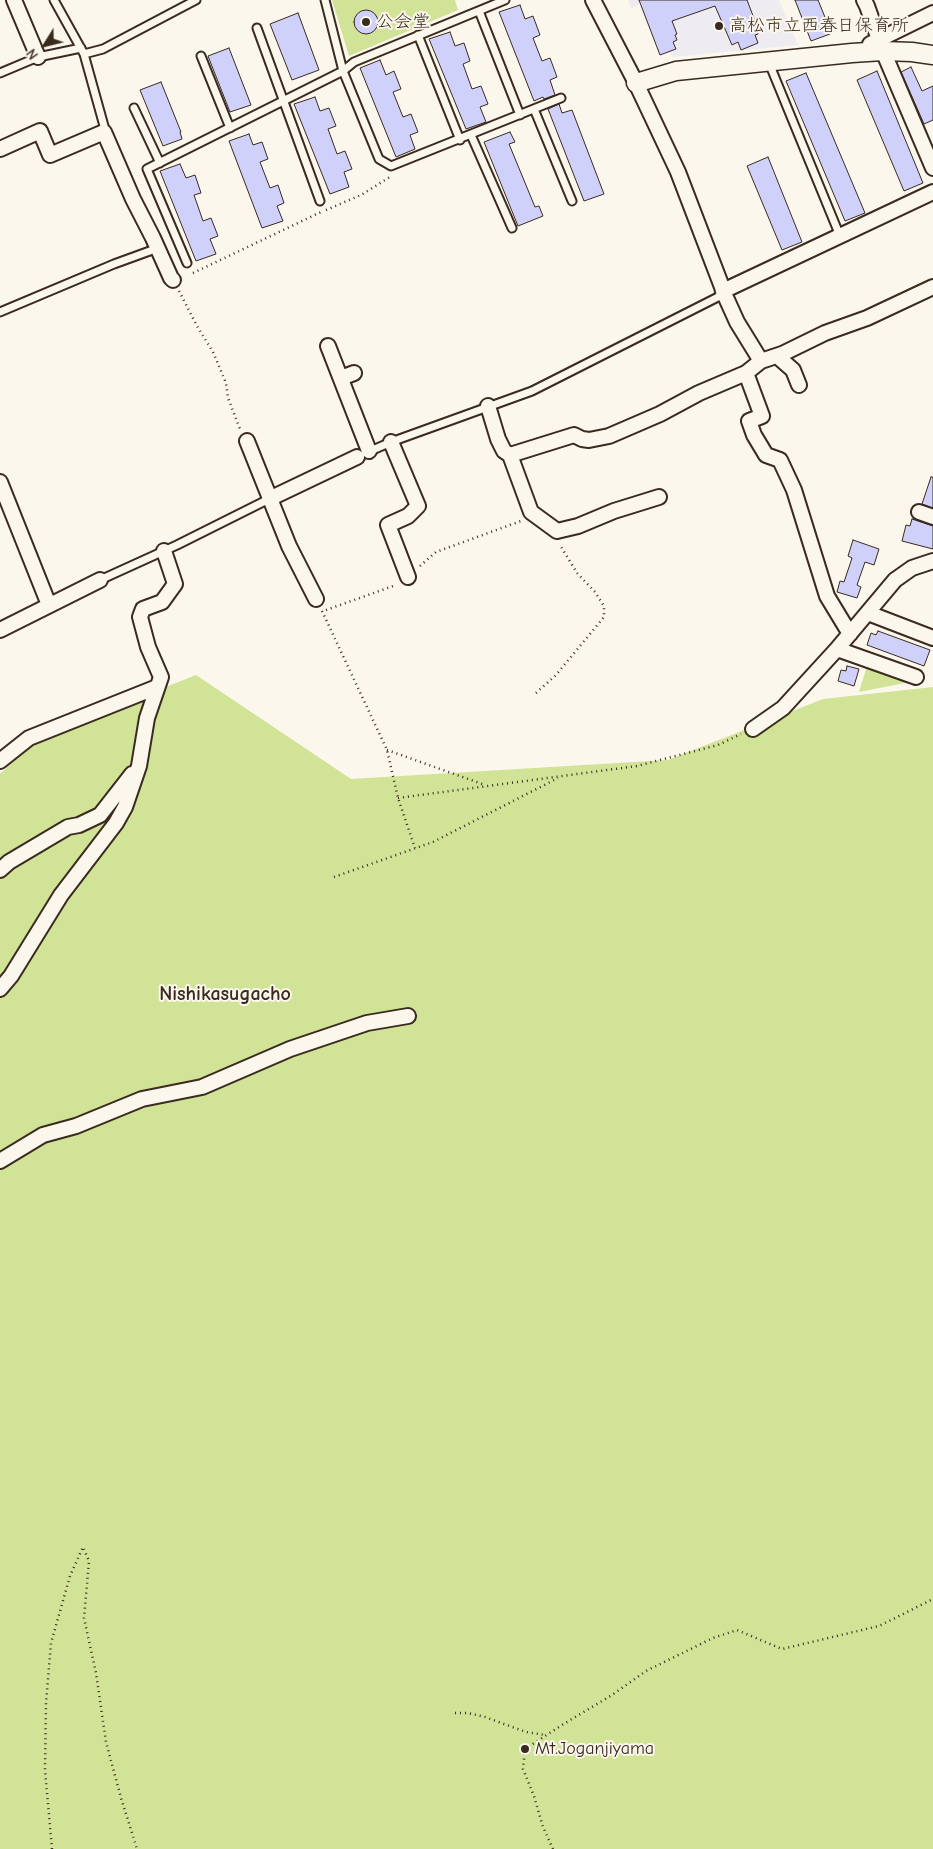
<!DOCTYPE html>
<meta charset="utf-8">
<style>
body{margin:0}
#map{position:relative;width:933px;height:1849px;overflow:hidden;background:#fbf7ec;font-family:"Comic Neue",sans-serif}
canvas{display:block}
.north{position:absolute;left:20px;top:20px;width:50px;height:50px;-webkit-text-stroke:4px #fbf7ec;paint-order:stroke;rotate:234deg;font-size:14px;font-weight:700;line-height:20px;text-align:center;color:#3b2a1e}
.north::after{content:'';display:block;margin:auto;width:18px;height:22px;background:#3b2a1e;clip-path:polygon(50% 0,100% 100%,50% 72%,0 100%)}
</style>
<div id="map">
<canvas width="933" height="1849"></canvas>
<div class="north">N</div>
</div>
<script>
const ctx = document.querySelector('canvas').getContext('2d');
ctx.lineJoin = 'round';
function fill(path, color) { ctx.fillStyle = color; ctx.fill(path, 'evenodd'); }
const shape = rows => new Path2D(rows.map(r => 'M' + r).join(''));
function stroke(path, color, width, dash) { ctx.strokeStyle = color; ctx.lineWidth = width; ctx.lineCap = dash ? 'butt' : 'round'; ctx.setLineDash(dash || []); ctx.stroke(path); }
function label(font, color, halo, rows, align = 'center') {
  ctx.font = font + ' "Comic Neue","Klee One",sans-serif'; ctx.lineWidth = 4; ctx.setLineDash([]); ctx.textBaseline = 'middle'; ctx.strokeStyle = halo; ctx.fillStyle = color; for (const [text, x, y, turn = 0] of rows) {
    ctx.save(); ctx.translate(x, y); ctx.rotate((+turn || 0) * Math.PI / 180); ctx.textAlign = isNaN(turn) ? turn : align; if (halo) ctx.strokeText(text, 0, 0); ctx.fillText(text, 0, 0); ctx.restore();
  }
}
fill(shape([
 [628,0,779,0,798,45,672,57,670,51,660,55,640,4,631,8]
]), '#eeecf0');
fill(shape([
 [332,0,455,0,458,10,349,56],
 [867,666,910,682,859,692],
 [196,675,351,779,668,760,823,699,933,687,933,1849,0,1849,0,774,40,737]
]), '#d0e397');
const building = shape([
 [639,0,747,0,758,29,757,30,758,34,755,35,758,43,741,50,738,42,732,45,715,6,672,21,677,34,675,35,677,40,673,42,676,49,660,55,639,0],
 [795,0,818,0,829,27,828,28,830,34,811,41,795,0],
 [520,5,525,19,533,16,540,35,533,38,542,61,550,58,557,77,550,80,555,95,544,99,543,97,534,101,499,12,520,5],
 '354 22a12 12 0 1 1 24 0a12 12 0 1 1-24 0Z',
 [298,13,319,70,292,80,270,24,298,13],
 [450,32,455,46,464,43,470,61,463,64,472,89,481,86,488,104,480,107,486,122,466,129,429,39,450,32],
 [229,48,251,105,230,112,208,56,229,48],
 [380,60,386,75,394,71,401,89,393,92,403,117,411,114,418,132,410,135,415,149,396,157,360,68,380,60],
 [911,67,922,91,933,86,933,120,924,124,901,72,911,67],
 [877,71,923,183,904,191,857,80,877,71],
 [806,73,865,213,845,221,786,81,806,73],
 [161,82,181,132,180,132,182,139,163,146,140,90,161,82],
 [315,97,320,111,329,108,336,126,328,129,337,154,345,151,352,169,344,172,349,187,330,194,294,104,315,97],
 [559,104,562,113,572,110,604,194,584,201,548,109,559,104],
 [510,132,515,142,509,144,535,207,539,206,543,216,518,226,484,142,510,132],
 [249,134,253,145,262,142,268,159,260,162,270,188,278,185,284,203,277,206,283,221,262,228,229,141,249,134],
 [768,157,802,242,782,250,747,166,768,157],
 [180,164,186,178,195,175,201,193,194,195,203,221,211,218,218,236,210,239,216,254,196,261,160,171,180,164],
 [931,477,933,477,933,508,922,504,931,477],
 [912,519,933,526,933,549,902,541,906,525,910,526,912,519],
 [853,540,879,549,874,565,865,562,857,585,861,587,857,598,837,592,840,581,844,582,852,558,848,556,853,540],
 [878,631,930,650,924,666,867,645,871,633,876,635,878,631],
 [847,666,859,669,854,686,838,681,841,670,846,671,847,666]
]);
fill(building, '#cfd1fa');
stroke(building, '#3b2a1e', 1);
const service = shape([
 [54,0,84,54,104,126,104,132],
 [325,0,343,71,379,159,391,166,561,98],
 [479,11,520,115],
 [257,28,320,201],
 [418,35,460,140],
 [84,54,103,49,196,0],
 [201,56,230,128],
 [769,63,840,236],
 [0,73,38,57,81,48],
 [134,108,160,163],
 [534,109,572,201],
 [471,135,512,228],
 [187,263,147,169,343,71,354,62,505,0],
 [0,312,114,264,158,248],
 [368,452,391,442,532,391,718,297,723,291],
 [100,580,177,545,269,499]
]);
const minor = shape([
 [14,0,38,57],
 [593,0,636,83,678,172,722,287,723,291],
 [864,0,867,6,883,51,933,168],
 [870,44,933,13],
 [0,149,40,131,50,155,104,132,133,199,153,238,171,278,173,280],
 [328,346,369,451],
 [777,356,793,370,799,385],
 [761,361,782,354,825,333,867,318,933,287],
 [746,373,762,416,749,421,754,435,766,455,780,460,794,490,827,596,850,634],
 [341,378,354,373],
 [488,406,498,439,504,451,510,455,574,435,582,439,589,440,609,436,660,414,699,393,746,373,761,361,737,322,723,291,933,192],
 [247,441,289,546,316,599],
 [391,442,418,506,408,516,388,525,408,577],
 [510,455,531,512,557,531,578,526,614,511,659,497],
 [0,482,49,605],
 [269,499,357,457],
 [919,512,933,517],
 [868,613,933,638],
 [0,630,100,580],
 [837,649,916,677],
 [753,729,783,708,837,649,895,580,912,568,933,561],
 [0,761,29,738,157,687],
 [0,870,9,862,68,827,79,825,100,815,132,774],
 [0,989,11,976,61,895,116,823,125,807,139,766,147,718,161,677,148,647,140,617,143,609,162,602,175,584,164,551],
 [0,1161,43,1135,76,1126,142,1099,202,1087,290,1049,367,1023,408,1016]
]);
const tertiary = shape([
 [636,83,676,71,852,53,883,51,912,52,933,55]
]);
stroke(service, '#3b2a1e', 11);
stroke(minor, '#3b2a1e', 18);
stroke(tertiary, '#3b2a1e', 21);
stroke(shape([
 [326,210,361,195,390,177],
 [193,273,321,212],
 [179,291,197,326,213,352,226,383,228,398,240,429],
 [420,566,436,552,521,521],
 [326,610,396,585],
 [322,611,387,750,398,798,415,848],
 [536,693,556,675,604,617,604,606,595,592,577,573,560,545],
 [387,750,485,785],
 [398,798,637,766,718,745,741,734],
 [334,877,433,842,558,778],
 [455,1713,468,1713,485,1717,526,1732,545,1735],
 [52,1849,45,1770,46,1703,51,1643,70,1576,83,1547,89,1561,84,1618,96,1673,106,1742,121,1798,137,1849],
 [553,1849,543,1827,534,1796,523,1769,525,1749,562,1725,612,1695,646,1671,713,1638,737,1630,782,1649,879,1626,933,1599]
]), '#3b2a1e', 2.5, [1, 4]);
stroke(service, '#fbf7ec', 7);
stroke(minor, '#fbf7ec', 14);
stroke(tertiary, '#fbf7ec', 18);
for (const [x, y, r, color] of [
 [366,22,5,"#3b2a1e"],
 [719,26,5,"#3b2a1e"],
 [525,1749,5,"#3b2a1e"]
]) { const dot = new Path2D(); dot.arc(x, y, r, 0, 2 * Math.PI); ctx.fillStyle = color; ctx.fill(dot); stroke(dot, '#fbf7ec', 2); }
label('18px', '#3b2a1e', '#fbf7ec', [
 ["公会堂",376,22],
 ["高松市立西春日保育所",729,26],
 ["Mt.Joganjiyama",535,1749]
], 'left');
label('bold 20px', '#3b2a1e', '#fbf7ec', [
 ["Nishikasugacho",225,994]
]);
</script>
